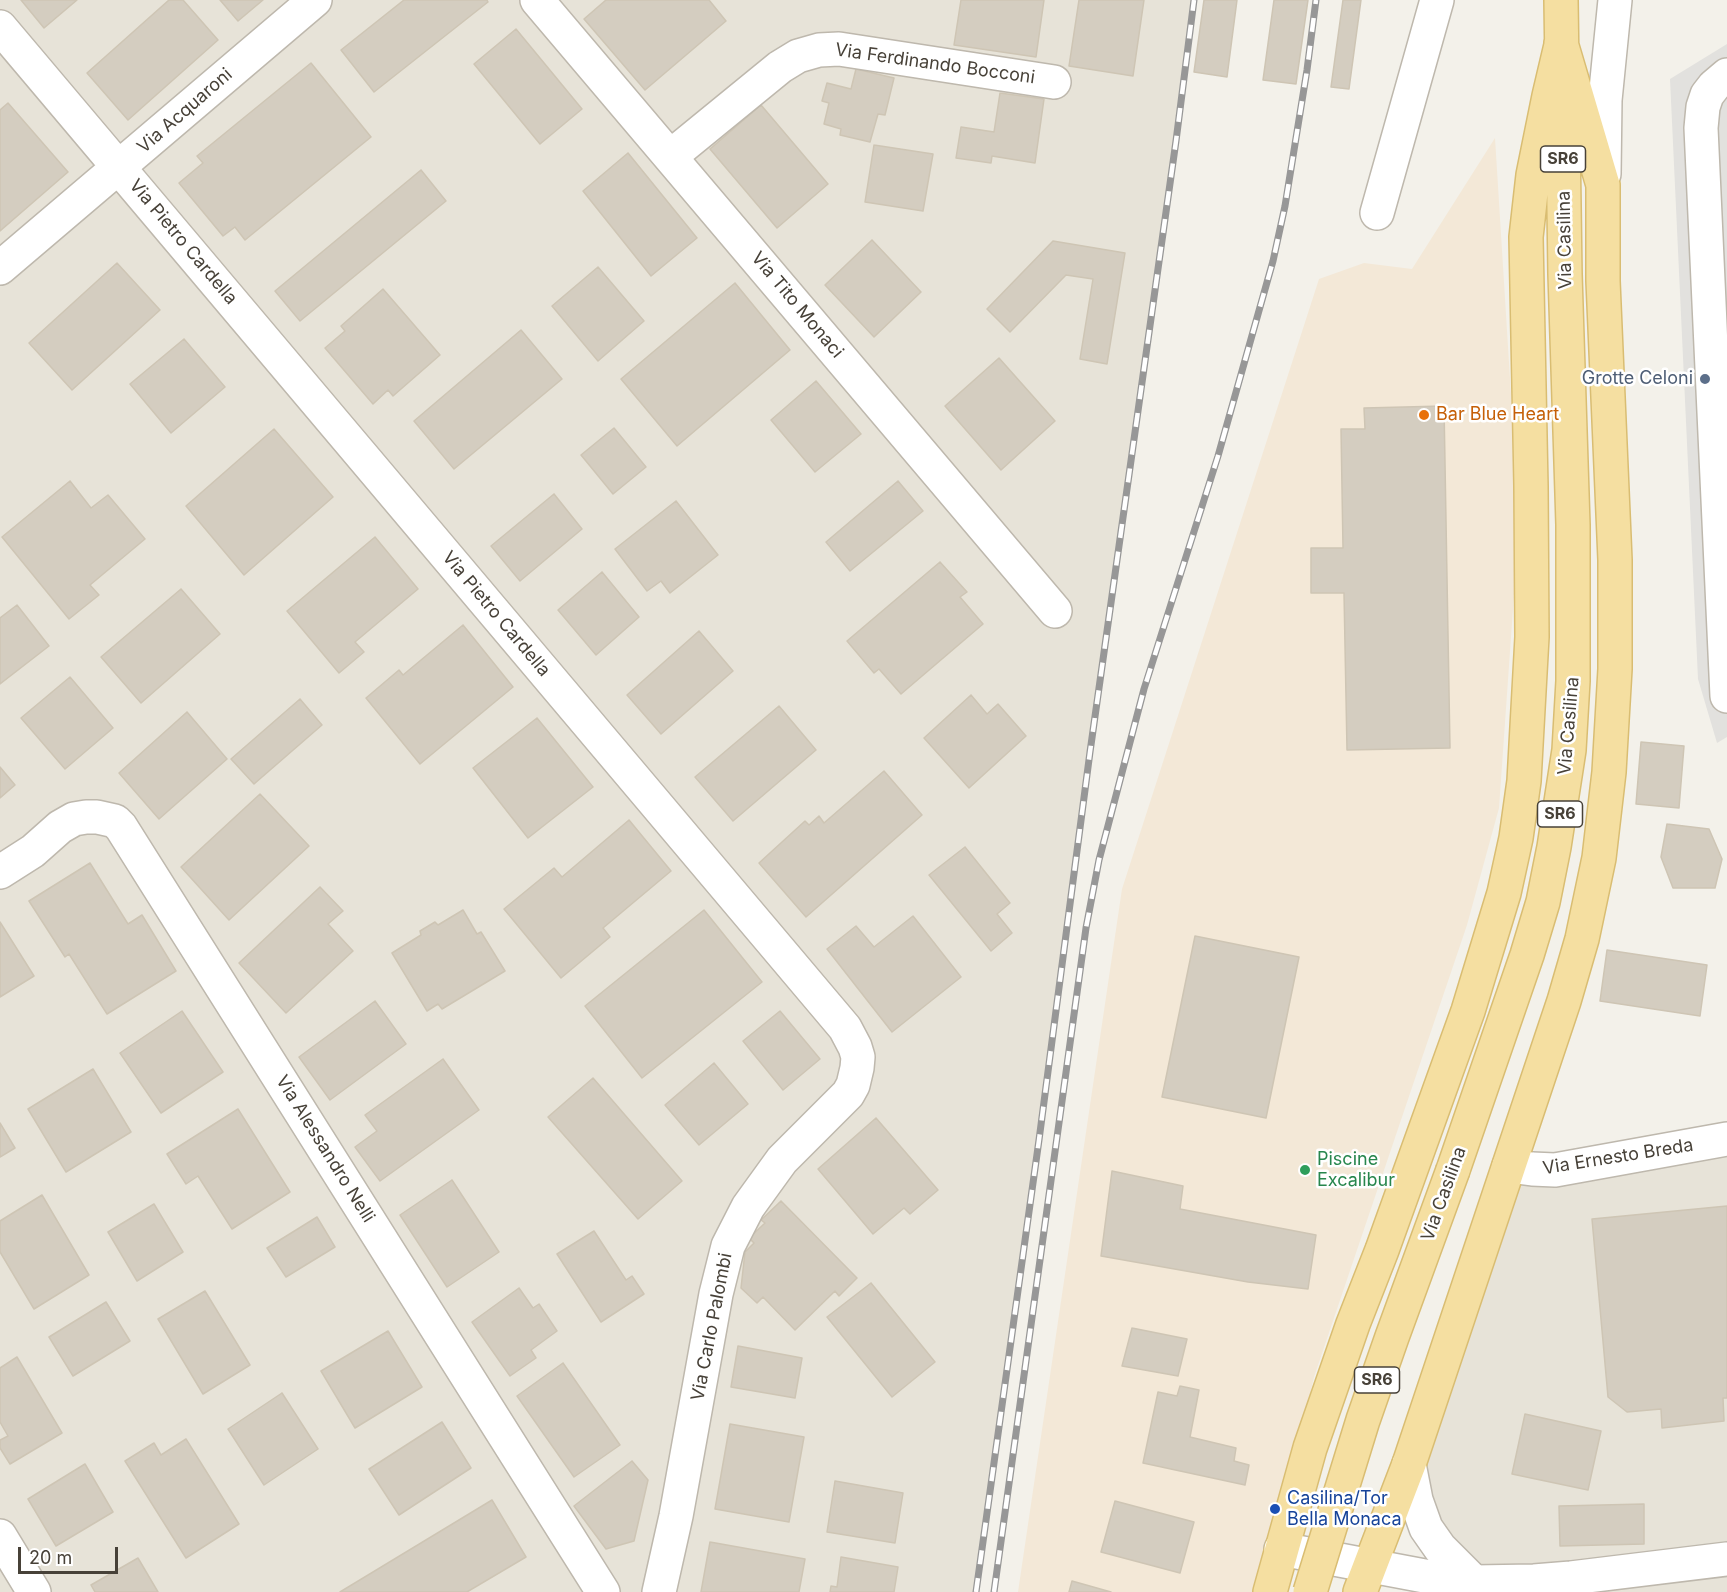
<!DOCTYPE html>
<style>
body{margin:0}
#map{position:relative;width:1727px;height:1592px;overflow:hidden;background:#f3f1ea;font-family:Inter,sans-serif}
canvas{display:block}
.scale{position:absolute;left:18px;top:1547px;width:100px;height:27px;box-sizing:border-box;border:3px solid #474138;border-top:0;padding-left:8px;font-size:18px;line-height:21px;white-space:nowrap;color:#474138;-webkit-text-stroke:4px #fff;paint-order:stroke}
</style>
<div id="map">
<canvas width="1727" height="1592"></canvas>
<div class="scale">20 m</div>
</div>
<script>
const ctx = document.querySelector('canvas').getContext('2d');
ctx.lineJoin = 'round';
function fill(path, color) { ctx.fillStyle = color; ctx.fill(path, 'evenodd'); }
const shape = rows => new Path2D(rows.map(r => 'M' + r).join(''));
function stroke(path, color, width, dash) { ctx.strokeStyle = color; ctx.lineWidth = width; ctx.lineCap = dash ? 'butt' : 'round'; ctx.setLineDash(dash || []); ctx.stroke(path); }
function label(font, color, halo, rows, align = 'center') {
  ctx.font = font + ' Inter,sans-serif'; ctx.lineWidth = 5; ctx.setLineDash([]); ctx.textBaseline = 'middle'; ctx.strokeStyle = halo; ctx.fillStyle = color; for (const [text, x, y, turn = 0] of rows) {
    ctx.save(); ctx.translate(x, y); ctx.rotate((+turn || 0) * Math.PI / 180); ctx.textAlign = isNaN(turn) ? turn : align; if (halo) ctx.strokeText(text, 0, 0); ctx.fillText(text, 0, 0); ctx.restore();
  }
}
fill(shape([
 [0,0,1194,0,1090,752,1039,1140,976,1592,0,1592],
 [1727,1139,1727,1592,1473,1592,1409,1464,1509,1166]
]), '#e7e3d8');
fill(shape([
 [1495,138,1519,523,1499,808,1467,925,1314,1377,1264,1592,1018,1592,1122,889,1319,279,1364,263,1412,269]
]), '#f3e8d7');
fill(shape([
 [1727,44,1727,737,1717,743,1698,679,1670,79]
]), '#e2e1de');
const building = shape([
 [21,0,77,0,44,28,21,0],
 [169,0,183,0,218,40,128,120,87,73,169,0],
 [220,0,263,0,238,21,220,0],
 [404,0,487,0,488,2,374,92,341,50,404,0],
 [606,0,709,0,726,21,645,90,584,19,606,0],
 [961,0,1044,0,1036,57,954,45,961,0],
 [1079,0,1144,0,1133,76,1069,66,1079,0],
 [1204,0,1237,0,1227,77,1194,72,1204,0],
 [1274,0,1308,0,1296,84,1263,80,1274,0],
 [1343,0,1361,0,1349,89,1331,87,1343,0],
 [516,29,582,109,540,144,474,64,516,29],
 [311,63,371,137,245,240,235,227,223,236,179,183,203,163,197,156,311,63],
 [856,69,894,78,885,115,878,114,870,142,840,135,841,129,824,124,829,103,822,101,827,83,851,89,856,69],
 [1000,93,1044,99,1035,163,992,156,991,163,956,158,961,127,994,132,1000,93],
 [8,103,68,172,0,231,0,110,8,103],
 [761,105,828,184,777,228,710,149,761,105],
 [874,145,933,154,923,211,865,202,874,145],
 [628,153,697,238,651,276,583,191,628,153],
 [421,170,446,201,300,321,275,291,421,170],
 [872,240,921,292,874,337,825,285,872,240],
 [1053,241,1125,253,1107,364,1080,359,1093,279,1066,275,1010,332,987,309,1053,241],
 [117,263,160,310,72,390,29,343,117,263],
 [598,267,644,321,598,361,552,306,598,267],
 [735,283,790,350,677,446,621,379,735,283],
 [383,289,440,355,393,396,388,390,373,404,325,348,345,331,341,326,383,289],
 [521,330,562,379,454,469,414,421,521,330],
 [184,339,225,387,171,433,130,384,184,339],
 [999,358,1055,421,1001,470,945,406,999,358],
 [816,381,861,434,815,472,771,420,816,381],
 [1444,406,1450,748,1347,750,1344,593,1311,593,1311,548,1343,548,1341,429,1365,429,1364,408,1444,406],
 [614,428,646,467,613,494,581,455,614,428],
 [274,429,333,497,244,575,186,506,274,429],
 [70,481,91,508,108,495,145,539,90,585,99,595,69,619,2,537,70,481],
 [898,481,923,511,850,571,826,542,898,481],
 [554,494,582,529,520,581,491,546,554,494],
 [676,501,718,555,670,593,661,581,647,591,615,549,676,501],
 [375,537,418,589,355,642,364,652,339,673,287,611,375,537],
 [940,562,967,592,960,597,983,624,901,694,879,669,874,673,847,641,940,562],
 [602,572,639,617,596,655,558,610,602,572],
 [181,589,220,634,141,703,101,657,181,589],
 [17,605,49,646,0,684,0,618,17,605],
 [463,625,513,687,420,764,366,698,399,670,403,675,463,625],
 [699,631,733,671,661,734,627,695,699,631],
 [70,677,113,728,65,769,21,718,70,677],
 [971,695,987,714,998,704,1026,736,969,788,924,738,971,695],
 [300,699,322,725,254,784,231,759,300,699],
 [779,706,816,750,733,821,695,777,779,706],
 [187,712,227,759,159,819,119,773,187,712],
 [537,718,593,787,528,838,473,768,537,718],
 [1641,742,1684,746,1679,808,1636,804,1641,742],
 [0,767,15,785,0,798,0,767],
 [884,771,922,815,806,917,759,863,805,821,809,825,819,816,824,823,884,771],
 [260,794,309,846,229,920,181,867,260,794],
 [629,820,671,871,603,928,610,937,561,978,504,909,554,868,562,877,629,820],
 [1667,824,1709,829,1722,859,1715,888,1673,888,1661,857,1667,824],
 [965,847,1010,903,997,914,1012,933,991,951,929,875,965,847],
 [90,863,128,924,142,915,176,971,107,1014,69,954,65,957,29,901,90,863],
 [320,887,343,911,328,924,353,951,286,1013,239,963,320,887],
 [463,910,477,934,481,932,505,971,442,1009,438,1004,427,1011,392,953,421,935,420,931,435,922,438,925,463,910],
 [704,910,762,982,642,1078,585,1006,704,910],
 [913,916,961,977,892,1032,827,949,856,926,874,947,913,916],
 [0,922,34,976,0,997,0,922],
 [1195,936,1299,957,1266,1118,1162,1097,1195,936],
 [1607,950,1707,965,1700,1016,1600,1001,1607,950],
 [375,1001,406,1044,330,1100,299,1057,375,1001],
 [182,1011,223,1072,161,1113,120,1053,182,1011],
 [780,1011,820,1059,783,1090,743,1041,780,1011],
 [443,1059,479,1110,380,1181,355,1147,377,1131,365,1115,443,1059],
 [714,1063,748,1104,699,1145,665,1105,714,1063],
 [93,1069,131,1132,66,1172,28,1109,93,1069],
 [593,1078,682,1181,638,1219,548,1117,593,1078],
 [238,1109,290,1192,232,1229,198,1176,186,1184,167,1154,238,1109],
 [876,1118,938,1190,910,1214,904,1208,873,1234,818,1169,876,1118],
 [0,1123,15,1148,0,1157,0,1123],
 [1112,1171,1183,1186,1180,1209,1316,1235,1308,1289,1248,1282,1101,1256,1112,1171],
 [452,1180,499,1252,447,1287,400,1215,452,1180],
 [42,1195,89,1275,34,1309,0,1252,0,1221,42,1195],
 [781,1201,857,1278,839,1296,835,1291,795,1330,763,1297,757,1303,741,1288,745,1252,754,1243,749,1238,765,1223,761,1220,781,1201],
 [154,1204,183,1252,137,1281,108,1232,154,1204],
 [1727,1206,1727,1398,1723,1398,1724,1421,1662,1428,1661,1409,1627,1412,1608,1397,1592,1219,1727,1206],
 [317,1217,335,1247,286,1277,267,1248,317,1217],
 [594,1231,626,1280,632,1276,644,1294,601,1322,557,1254,594,1231],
 [871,1283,935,1362,892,1397,827,1317,871,1283],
 [519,1288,533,1308,539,1304,557,1331,531,1350,536,1358,510,1376,472,1322,519,1288],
 [205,1291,250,1365,203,1394,158,1319,205,1291],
 [106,1302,130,1341,73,1376,49,1337,106,1302],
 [1132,1328,1187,1339,1178,1376,1122,1366,1132,1328],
 [388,1331,422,1387,355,1428,321,1371,388,1331],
 [738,1346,802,1358,795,1398,731,1387,738,1346],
 [17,1357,62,1433,10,1464,0,1448,0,1440,8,1436,0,1422,0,1368,17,1357],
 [563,1363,620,1445,574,1477,517,1396,563,1363],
 [1180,1386,1199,1390,1190,1437,1236,1448,1234,1461,1249,1465,1245,1485,1143,1463,1158,1392,1177,1396,1180,1386],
 [282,1393,318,1449,264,1485,228,1429,282,1393],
 [1525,1414,1601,1431,1588,1490,1512,1474,1525,1414],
 [442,1422,471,1468,399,1515,369,1469,442,1422],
 [730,1424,804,1437,789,1522,715,1509,730,1424],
 [186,1439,239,1524,186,1558,125,1461,154,1443,161,1455,186,1439],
 [632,1461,648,1480,634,1541,606,1549,574,1506,632,1461],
 [85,1464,113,1512,56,1546,28,1499,85,1464],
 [835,1481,903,1493,895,1543,827,1532,835,1481],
 [492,1500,526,1557,467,1592,340,1592,492,1500],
 [1115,1501,1194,1522,1180,1573,1101,1552,1115,1501],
 [1644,1504,1644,1544,1560,1546,1559,1506,1644,1504],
 [710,1542,805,1559,799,1592,701,1592,710,1542],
 [841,1557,898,1567,894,1592,830,1592,831,1586,837,1587,841,1557],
 [138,1558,158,1592,95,1592,91,1585,138,1558],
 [1072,1581,1111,1592,1069,1592,1072,1581]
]);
fill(building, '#d4cdc0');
stroke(building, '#cec5b4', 1.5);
const minor = shape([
 [537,0,1055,611],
 [0,27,845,1028,855,1047,858,1057,857,1068,853,1085,848,1094,782,1160,748,1207,728,1246,716,1294,676,1516,659,1592],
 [1727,75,1714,86,1707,95,1703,107,1701,128,1727,696],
 [671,156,780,67,798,56,819,50,839,49,1054,82],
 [1604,174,1605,100,1615,0],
 [1377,213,1437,0],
 [0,268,315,0],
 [0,872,33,851,60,827,74,819,86,817,97,817,115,821,121,827,603,1592],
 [1509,1166,1532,1169,1555,1170,1727,1139],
 [1409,1464,1416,1500,1426,1528,1440,1548,1474,1582],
 [0,1536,34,1592],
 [1281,1549,1435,1578,1474,1582,1534,1581,1571,1578,1727,1559]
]);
const major = shape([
 [1453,1170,1527,955,1543,902,1554,847,1569,750,1573,681,1573,525,1565,274,1561,0],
 [1270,1592,1310,1448,1353,1324,1382,1250,1468,1011,1504,893,1516,838,1524,781,1532,637,1531,486,1526,237,1533,175,1549,96,1561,45],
 [1360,1592,1409,1464,1564,1001,1582,939,1599,858,1609,772,1615,669,1615,560,1603,281,1603,185,1561,43]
]);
stroke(minor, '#beb8ad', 36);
stroke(major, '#d9bd72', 36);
stroke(minor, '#fff', 33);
stroke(major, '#f5dfa1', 33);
const rail = shape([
 [976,1592,1039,1140,1090,752,1176,141,1194,0],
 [994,1592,1086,928,1099,860,1144,689,1218,456,1273,261,1285,206,1307,70,1316,0]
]);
stroke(rail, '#979797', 7);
stroke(rail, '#fff', 4.5, [14]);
const majorBridge = shape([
 [1310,1592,1363,1420,1392,1337,1453,1170]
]);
stroke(majorBridge, '#d9bd72', 36, []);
stroke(majorBridge, '#f5dfa1', 33);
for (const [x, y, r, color] of [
 [1705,379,6,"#5c6f8a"],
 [1424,415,6,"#e8710a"],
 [1305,1170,6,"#2e9e5b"],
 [1275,1509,6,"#1a4fb4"]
]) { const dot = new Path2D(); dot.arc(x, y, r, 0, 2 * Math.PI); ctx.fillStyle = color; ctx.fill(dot); stroke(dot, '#fff', 2); }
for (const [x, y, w] of [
 [1563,159,45],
 [1560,814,45],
 [1377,1380,45]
]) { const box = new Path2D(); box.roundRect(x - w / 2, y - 13, w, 26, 4.5); ctx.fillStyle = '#fff'; ctx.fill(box); stroke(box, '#474138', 1.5); }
label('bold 16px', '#474138', null, [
 ["SR6",1563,159],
 ["SR6",1560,814],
 ["SR6",1377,1380]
]);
label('18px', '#474138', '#fff', [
 ["Via Ferdinando Bocconi",935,64,8],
 ["Via Acquaroni",185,111,-41],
 ["Via Casilina",1565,240,-91],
 ["Via Pietro Cardella",183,242,50],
 ["Via Tito Monaci",797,305,50],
 ["Via Pietro Cardella",496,614,50],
 ["Via Casilina",1569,726,-85],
 ["Via Alessandro Nelli",325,1149,58],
 ["Via Ernesto Breda",1618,1157,-9],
 ["Via Casilina",1444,1194,-70],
 ["Via Carlo Palombi",712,1327,-79]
]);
label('18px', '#4e5e75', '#fff', [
 ["Grotte Celoni",1693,379]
], 'right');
label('18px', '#c56008', '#fff', [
 ["Bar Blue Heart",1436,415]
], 'left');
label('18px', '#27864d', '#fff', [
 ["Piscine",1317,1160],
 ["Excalibur",1317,1181]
], 'left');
label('18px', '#164399', '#fff', [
 ["Casilina/Tor",1287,1499],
 ["Bella Monaca",1287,1520]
], 'left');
</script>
